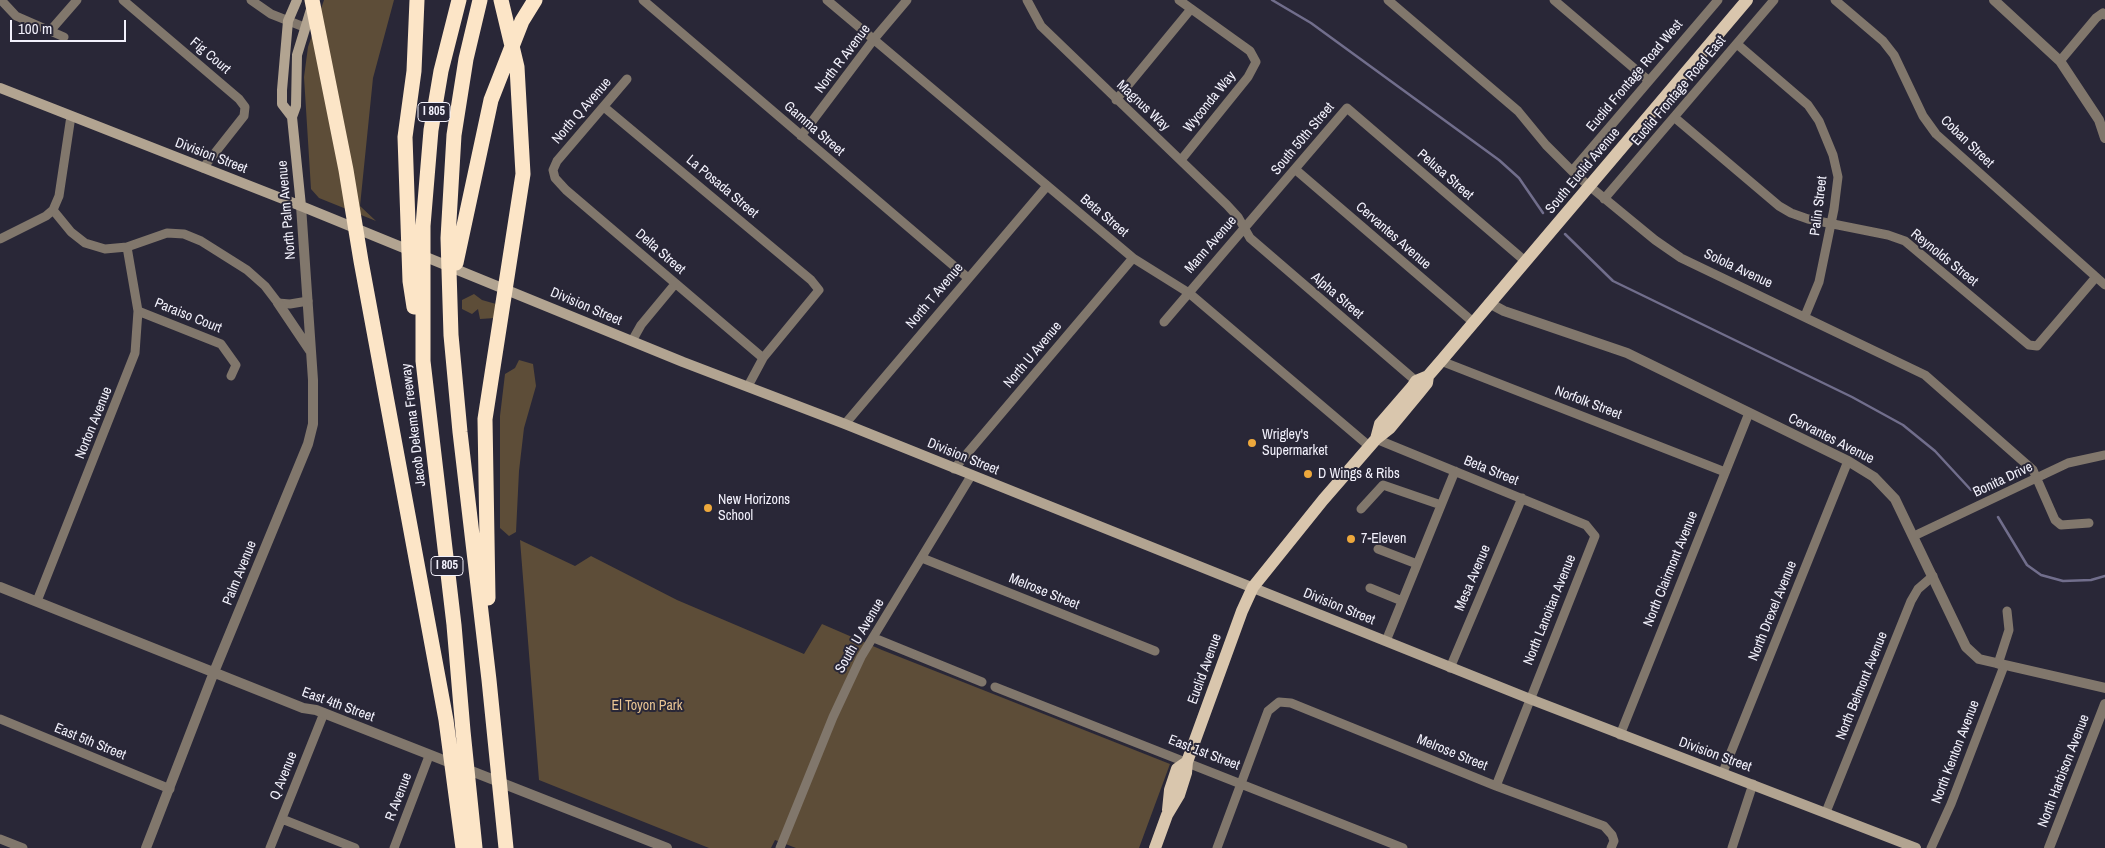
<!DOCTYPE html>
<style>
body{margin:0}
#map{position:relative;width:2105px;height:848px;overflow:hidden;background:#292737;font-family:"Archivo Narrow",sans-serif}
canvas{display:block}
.scale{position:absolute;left:10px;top:20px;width:116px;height:22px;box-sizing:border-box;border:2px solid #f2f1fc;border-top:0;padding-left:6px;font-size:15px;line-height:18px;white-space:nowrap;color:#f2f1fc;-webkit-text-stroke:4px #292737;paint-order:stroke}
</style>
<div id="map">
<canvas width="2105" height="848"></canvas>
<div class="scale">100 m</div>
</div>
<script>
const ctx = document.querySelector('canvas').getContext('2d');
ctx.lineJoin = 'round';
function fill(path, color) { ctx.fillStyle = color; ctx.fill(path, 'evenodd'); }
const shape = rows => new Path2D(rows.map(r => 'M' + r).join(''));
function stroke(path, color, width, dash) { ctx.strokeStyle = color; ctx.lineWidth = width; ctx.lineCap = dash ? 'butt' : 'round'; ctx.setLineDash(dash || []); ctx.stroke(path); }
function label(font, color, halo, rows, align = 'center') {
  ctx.font = font + ' "Archivo Narrow",sans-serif'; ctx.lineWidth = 4; ctx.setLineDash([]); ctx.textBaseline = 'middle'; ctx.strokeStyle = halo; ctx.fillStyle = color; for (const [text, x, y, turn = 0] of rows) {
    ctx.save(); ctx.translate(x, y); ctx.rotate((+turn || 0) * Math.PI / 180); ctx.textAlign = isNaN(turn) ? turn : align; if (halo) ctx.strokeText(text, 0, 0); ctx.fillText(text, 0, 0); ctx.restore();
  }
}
fill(shape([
 [324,0,394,0,373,78,360,206,376,221,319,198,311,189,304,77,308,47],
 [474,294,482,300,496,304,495,318,480,319,478,309,472,314,462,309,462,300],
 [519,360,533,364,536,386,524,428,519,471,516,532,509,536,500,528,500,416,505,374,515,368],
 [520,540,575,566,591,556,677,600,804,654,822,624,882,650,1170,764,1139,848,796,848,775,840,771,848,709,848,539,780]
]), '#5d4d38');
stroke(shape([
 [1272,0,1311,23,1499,160,1519,178,1543,213],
 [1565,234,1613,281,1852,397,1903,425,1935,451,1971,490],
 [1998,517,2027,565,2041,575,2063,581,2091,580,2105,576]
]), '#716e8c', 2.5);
stroke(shape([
 [1,0,16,16,64,37],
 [123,0,239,99,245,107,244,116,203,168],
 [251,0,271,14,304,27],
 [643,0,968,278],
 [827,0,1133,258,1189,293,1369,446],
 [1027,0,1041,26,1227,205,1238,217,1250,238,1416,381],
 [1179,0,1250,51,1256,62,1248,77,1181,160],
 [1388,0,1518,111,1546,145,1576,175,1655,240,1681,258,1925,375,2033,470,2055,520,2061,525,2089,523],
 [1554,0,1649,81],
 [1835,0,1883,41,1894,55,1923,116,1936,134,2105,285],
 [50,31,77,0],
 [1737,44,1808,105,1819,121,1833,155,1838,177,1834,209,1819,282,1805,316],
 [2060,61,2096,18,2103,13,2105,15],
 [627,79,557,161,553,170,555,178,566,190,763,358],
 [1116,100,1191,9],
 [604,107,811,280,819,290,763,358,748,386],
 [1674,117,1779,206,1791,213,1808,219,1888,235,1905,241,2029,345,2037,346,2096,277],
 [801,136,874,39,907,0],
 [1296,170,1473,322],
 [1573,170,1718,0],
 [1604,199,1774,0],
 [53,210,71,232,85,243,105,249,127,247,167,233,184,234,201,241,247,270,265,286,278,303,290,304,308,301],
 [0,239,46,216,53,210,59,196,71,116],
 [138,311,221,344,236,365,231,376],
 [1164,322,1347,108,1525,261],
 [632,341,641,325,675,284],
 [1441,361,1725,472],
 [845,424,1047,186],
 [1376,439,1586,525,1595,536,1496,786],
 [954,469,1133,258],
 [1361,509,1383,485,1441,505],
 [1914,536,2068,463,2105,455],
 [1378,549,1417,564],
 [922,558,1155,651],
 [1370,588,1402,601],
 [37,601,135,353,138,311,127,247],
 [874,638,982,682],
 [1386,641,1455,471],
 [1998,664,2009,630,2007,611],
 [1450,668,1522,498],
 [995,687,1403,848],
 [0,719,170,789],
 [1620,735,1749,413],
 [1723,772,1848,461],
 [1826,812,1911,601,1918,589,1933,576],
 [282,819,355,848],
 [0,839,23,848],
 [270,848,324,713],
 [394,848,429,756],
 [780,848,833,717,861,657,971,476],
 [1217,848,1268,711,1279,702,1291,703,1496,786,1604,826,1612,835,1614,841,1611,848],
 [1732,848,1753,784],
 [1931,848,1951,804,2004,666]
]), '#81776c', 9);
stroke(shape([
 [1994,0,2060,61,2099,120,2105,138],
 [278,303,311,352],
 [1489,303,1504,311,1627,353,1848,461,1874,477,1895,499,1966,647,1979,659,2105,688],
 [0,587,303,708,316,710,667,848],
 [146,848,214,672,308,444,313,424,313,380,301,206],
 [2049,848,2105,704]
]), '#81776c', 10);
stroke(shape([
 [0,88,301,206,683,362,845,424,1530,699,1916,848],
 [292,117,282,104,282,90,288,21,297,0],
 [301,206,292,117,296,106,297,55,312,6]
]), '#b2a491', 10);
stroke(shape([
 [1376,439,1380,424,1412,387,1416,381,1428,376,1441,361,1747,0],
 [1168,810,1170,790,1177,769,1187,762],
 [1155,848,1167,815,1179,795,1186,773,1187,762,1242,611,1253,587,1323,500,1376,439,1390,428,1419,393,1427,383,1428,376]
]), '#d9c6ad', 12);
stroke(shape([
 [312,0,346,170,361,261,446,720,463,848],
 [459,0,441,71,431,130,423,226,423,361,454,625,463,731,475,848],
 [480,0,466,59,454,135,448,238,451,335,460,432,489,680,506,848],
 [456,263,491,100,522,21,535,0],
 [414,307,410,281,405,137,414,71,417,0],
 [488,598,485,419,523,174,517,67,501,0]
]), '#fce5c7', 15);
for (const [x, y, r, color] of [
 [1252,443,5,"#eda83c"],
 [1308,474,5,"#eda83c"],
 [708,508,5,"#eda83c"],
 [1351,539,5,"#eda83c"]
]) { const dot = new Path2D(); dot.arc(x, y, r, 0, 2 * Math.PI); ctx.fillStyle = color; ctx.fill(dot); stroke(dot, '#292737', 2); }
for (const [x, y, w] of [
 [434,112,32],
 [447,566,32]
]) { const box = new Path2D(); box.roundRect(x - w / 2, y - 9.5, w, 19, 4); ctx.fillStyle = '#292737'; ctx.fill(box); stroke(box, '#f2f1fc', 1); }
label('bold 12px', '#f2f1fc', null, [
 ["I 805",434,112],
 ["I 805",447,566]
]);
label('14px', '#f2f1fc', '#292737', [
 ["Fig Court",210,56,40],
 ["North R Avenue",843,59,-53],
 ["Euclid Frontage Road West",1635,76,-50],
 ["Euclid Frontage Road East",1679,91,-50],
 ["Wyconda Way",1210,102,-51],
 ["Magnus Way",1143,106,43],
 ["North Q Avenue",582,111,-49],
 ["Gamma Street",814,129,41],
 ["South 50th Street",1303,139,-50],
 ["Coban Street",1967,142,44],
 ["Division Street",211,156,21],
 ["South Euclid Avenue",1583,171,-50],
 ["Pelusa Street",1445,175,41],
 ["La Posada Street",722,187,40],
 ["Palin Street",1819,206,-83],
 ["North Palm Avenue",287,210,-95],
 ["Beta Street",1104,216,40],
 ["Cervantes Avenue",1393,236,41],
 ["Mann Avenue",1211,245,-49],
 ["Delta Street",660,252,41],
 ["Reynolds Street",1944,258,39],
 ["Solola Avenue",1738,269,25],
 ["North T Avenue",935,296,-50],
 ["Alpha Street",1337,296,40],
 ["Division Street",586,307,23],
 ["Paraiso Court",188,316,22],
 ["North U Avenue",1033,355,-50],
 ["Norfolk Street",1588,403,21],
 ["Norton Avenue",94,423,-68],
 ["Jacob Dekema Freeway",414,425,-97],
 ["Cervantes Avenue",1831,439,27],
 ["Division Street",963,457,22],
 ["Beta Street",1491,471,22],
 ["Bonita Drive",2003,480,-25],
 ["North Clairmont Avenue",1671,569,-68],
 ["Palm Avenue",240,573,-68],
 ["Mesa Avenue",1473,578,-67],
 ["Melrose Street",1044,592,22],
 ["Division Street",1339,607,22],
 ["North Lanoitan Avenue",1550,610,-68],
 ["North Drexel Avenue",1773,611,-68],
 ["South U Avenue",860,636,-60],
 ["Euclid Avenue",1205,669,-70],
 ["North Belmont Avenue",1862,686,-68],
 ["East 4th Street",338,705,20],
 ["East 5th Street",90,742,22],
 ["North Kenton Avenue",1956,752,-69],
 ["East 1st Street",1204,753,21],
 ["Melrose Street",1452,753,22],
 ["Division Street",1715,755,20],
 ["North Harbison Avenue",2064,771,-69],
 ["Q Avenue",284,776,-68],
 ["R Avenue",399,797,-69]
]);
label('14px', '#f2f1fc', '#292737', [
 ["Wrigley's",1262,435],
 ["Supermarket",1262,451],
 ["D Wings & Ribs",1318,474],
 ["New Horizons",718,500],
 ["School",718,516],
 ["7-Eleven",1361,539]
], 'left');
label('14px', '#eac594', '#292737', [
 ["El Toyon Park",647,706]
]);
</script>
